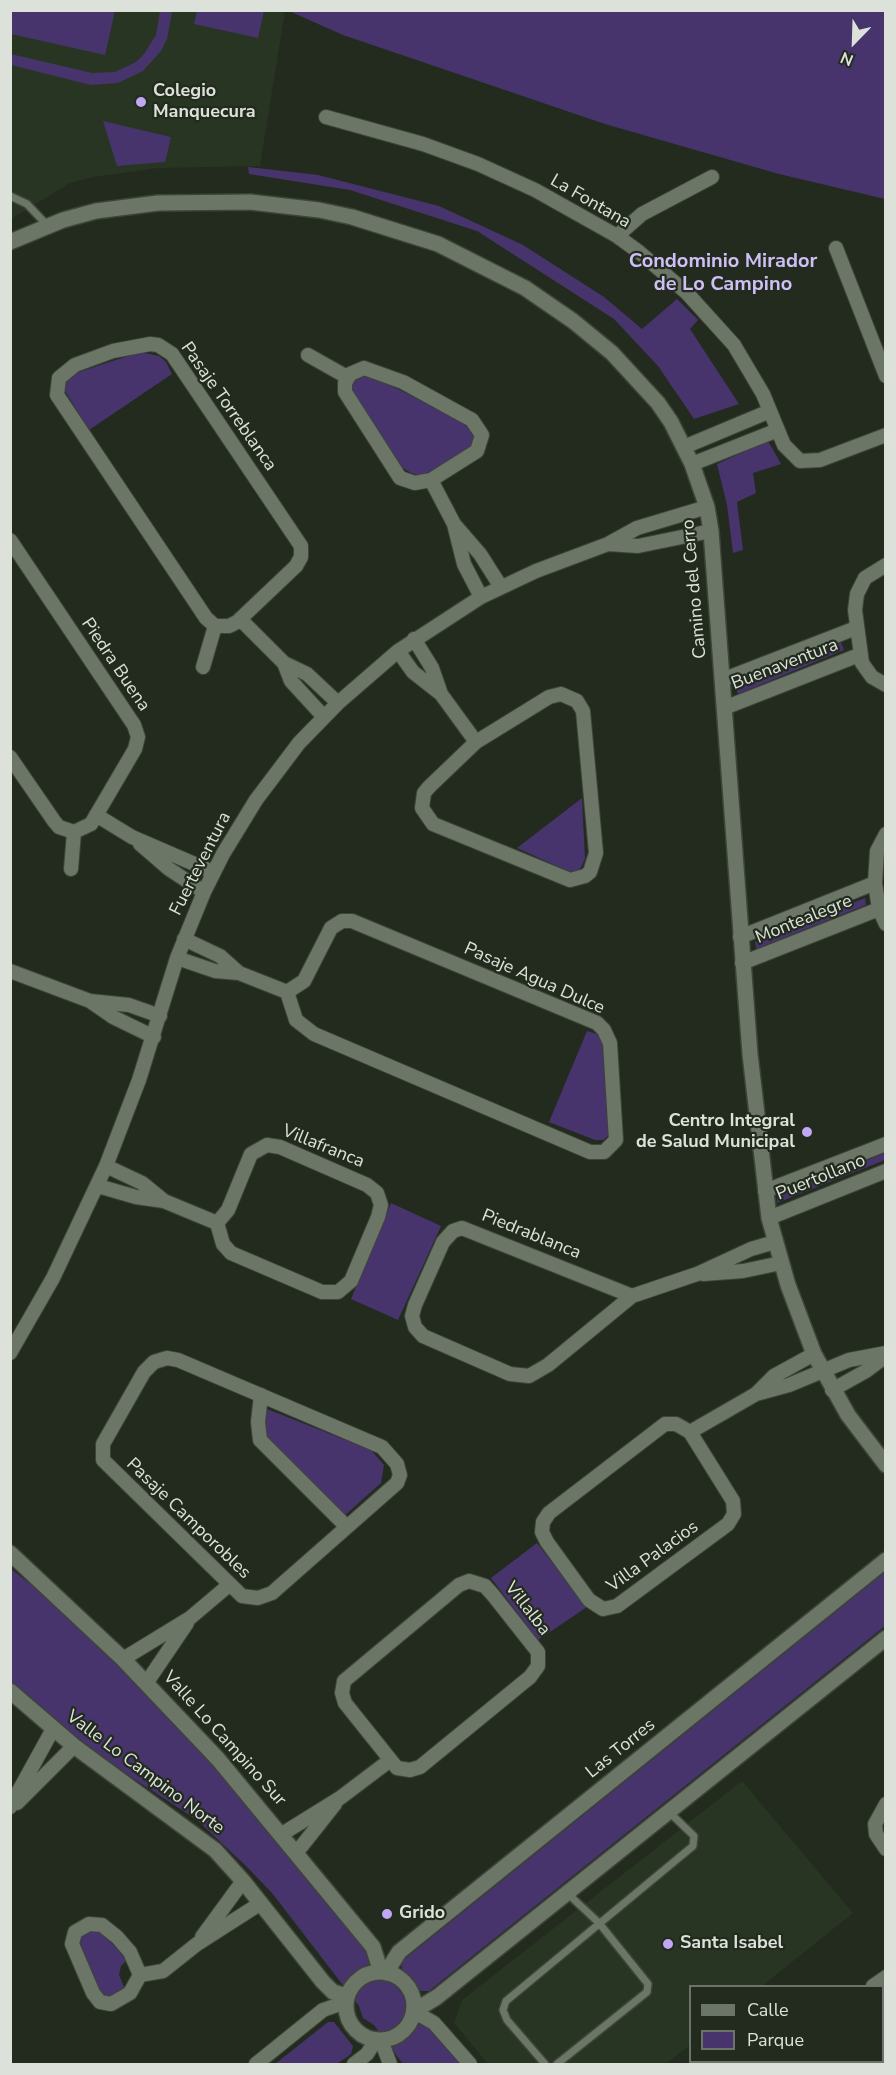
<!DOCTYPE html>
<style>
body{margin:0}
#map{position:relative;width:896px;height:2075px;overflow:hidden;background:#222b1e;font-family:"Nunito Sans",sans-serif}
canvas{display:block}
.frame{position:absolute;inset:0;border:12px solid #dce2d9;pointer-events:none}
.legend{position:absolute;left:689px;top:1985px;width:195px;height:78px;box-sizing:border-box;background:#222b1e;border:2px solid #6c7469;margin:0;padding:8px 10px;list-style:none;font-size:18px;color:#dce2d9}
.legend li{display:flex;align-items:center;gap:12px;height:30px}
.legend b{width:30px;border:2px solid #6c7469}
.north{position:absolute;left:824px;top:12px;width:60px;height:60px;-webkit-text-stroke:4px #222b1e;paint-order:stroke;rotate:203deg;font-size:16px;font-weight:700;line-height:24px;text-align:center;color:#dce2d9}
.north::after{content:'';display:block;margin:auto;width:21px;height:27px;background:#dce2d9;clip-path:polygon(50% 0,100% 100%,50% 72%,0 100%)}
</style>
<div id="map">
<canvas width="896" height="2075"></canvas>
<div class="frame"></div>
<ul class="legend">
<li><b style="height:8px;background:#6c7667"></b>Calle</li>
<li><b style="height:16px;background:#48346d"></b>Parque</li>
</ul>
<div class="north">N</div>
</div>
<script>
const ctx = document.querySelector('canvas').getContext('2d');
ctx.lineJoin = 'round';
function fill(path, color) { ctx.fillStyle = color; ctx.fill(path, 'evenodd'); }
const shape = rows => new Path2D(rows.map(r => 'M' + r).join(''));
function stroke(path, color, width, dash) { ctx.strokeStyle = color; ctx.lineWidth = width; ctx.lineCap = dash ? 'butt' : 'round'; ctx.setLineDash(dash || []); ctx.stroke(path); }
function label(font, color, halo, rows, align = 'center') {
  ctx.font = font + ' "Nunito Sans",sans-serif'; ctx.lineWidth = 4.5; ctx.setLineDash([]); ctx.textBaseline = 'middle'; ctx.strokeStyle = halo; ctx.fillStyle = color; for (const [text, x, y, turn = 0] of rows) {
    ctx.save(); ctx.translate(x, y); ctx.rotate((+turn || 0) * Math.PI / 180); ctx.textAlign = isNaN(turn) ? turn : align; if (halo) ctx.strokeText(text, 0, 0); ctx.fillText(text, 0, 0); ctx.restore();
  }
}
fill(shape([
 [10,11,285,11,260,166,159,168,93,177,70,183,11,219],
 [742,1781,853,1913,762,1986,690,1986,690,2045,666,2064,488,2064,454,2023,462,2000]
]), '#283522');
fill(shape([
 [11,10,115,11,105,55,11,34],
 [160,11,172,12,167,39,161,51,143,71,118,83,91,85,11,65,11,54,92,73,115,72,136,62,144,54,156,35],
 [197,11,264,11,258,38,194,24],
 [289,11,885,11,885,199,779,174,605,124,343,35],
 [103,121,171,137,165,162,117,166],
 [248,167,318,175,439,206,523,245,604,297,642,329,677,299,698,320,690,329,739,404,694,419,658,366,614,319,477,231,350,190,249,174],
 [140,352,159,356,166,362,172,374,89,430,65,391,64,381,70,375],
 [363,375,376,378,450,415,470,429,476,437,475,443,469,451,427,473,421,476,411,473,403,468,356,399,352,387,354,381],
 [768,441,781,464,753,473,756,493,737,502,743,550,733,553,727,505,717,464],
 [840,640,844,650,738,694,734,684],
 [582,798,585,859,579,871,570,872,517,848],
 [865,898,866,905,756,949,755,942],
 [587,1031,597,1034,602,1042,609,1135,603,1140,595,1140,549,1122],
 [885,1153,885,1160,777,1203,777,1196],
 [391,1203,441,1226,398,1320,351,1299],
 [267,1409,371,1450,384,1465,381,1483,343,1517,262,1442,261,1428],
 [537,1543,587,1607,538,1640,491,1578],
 [10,1568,66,1612,142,1688,278,1836,374,1960,461,2064,403,2064,374,2025,363,2018,359,2006,272,1893,245,1865,197,1820,122,1771,46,1714,11,1682],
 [885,1572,885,1626,429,1991,421,1991,402,1969,401,1962],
 [97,1929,128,1959,121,1966,119,1975,125,1989,109,1997,100,1994,78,1942,83,1933],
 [328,2022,334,2022,353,2046,351,2054,337,2064,275,2064]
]), '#48346d');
const service = shape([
 [10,196,27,204,47,225],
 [545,2064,507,2020,503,2010,506,2001,693,1846,694,1836,669,1812],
 [557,2064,647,1992,648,1984,599,1923,567,1893]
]);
const minor = shape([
 [326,117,423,144,478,164,535,190,617,236,639,252,687,293,734,345,763,394,784,445,800,461,820,460,886,435],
 [617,236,642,214,712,177],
 [836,248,886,376],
 [150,344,158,345,172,354,301,546,301,557,296,566,237,622,229,626,215,626,206,618,57,395,59,378,75,365,113,351,150,344],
 [308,355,347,377],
 [364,368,403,382,472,420,482,435,477,451,431,480,415,483,400,478,345,392,345,383,350,374,364,368],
 [684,447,770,411],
 [692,464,778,430],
 [431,480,454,524,464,564,481,597],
 [454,524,480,554,501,587],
 [10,540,134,725,138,737,135,749,91,824,74,832,59,827,54,821,10,757],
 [608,544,638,546,711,531],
 [886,565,865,578,857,594,855,610,862,663,872,677,886,685],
 [240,619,284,663,307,674,338,703],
 [414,639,432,668,441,694],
 [398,651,413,672,441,694,476,742],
 [284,663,291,681,324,717],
 [203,667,215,626],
 [722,680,856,628],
 [561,694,577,701,583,711,596,853,590,872,585,876,570,880,433,824,422,808,424,793,429,787,476,742,549,697,561,694],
 [724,708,859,655],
 [96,815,132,837,213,872],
 [886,834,877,851,875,883,879,909,886,924],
 [140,844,169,869,204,892],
 [71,869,74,832],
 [740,937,875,883],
 [184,939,220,956,239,973,287,992,304,981,331,928,342,921,352,921,597,1023,604,1030,610,1043,616,1140,604,1152,590,1152,314,1034,296,1020,287,992],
 [177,958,215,971,239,973],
 [742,963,879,909],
 [10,971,90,1001,129,1005,160,1016],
 [90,1001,113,1017,154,1037],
 [267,1145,280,1147,367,1185,377,1193,381,1205,378,1217,351,1281,338,1292,322,1292,231,1253,223,1244,217,1223,228,1210,251,1154,267,1145],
 [106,1166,142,1183,164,1201],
 [98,1186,136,1197,164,1201,217,1223],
 [765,1191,886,1144],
 [769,1218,886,1171],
 [703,1274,743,1271,781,1263],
 [632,1296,462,1228,453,1231,443,1242,415,1305,412,1316,415,1327,423,1336,510,1374,529,1376,548,1365,632,1296,697,1274,751,1249,775,1242],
 [10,1353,53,1278,106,1166,139,1080,177,958,204,892,223,854,256,800,299,743,338,703,398,651,481,597,536,571,608,544,637,528,707,507],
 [167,1358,178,1360,382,1447,397,1464,400,1475,397,1483,272,1593,258,1598,242,1596,103,1460,103,1444,144,1372,154,1362,167,1358],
 [832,1390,866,1371,886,1356],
 [756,1394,774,1376,814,1354],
 [261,1395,258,1422,260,1440,346,1526],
 [665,1424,676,1424,690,1432,733,1501,734,1514,728,1524,617,1606,603,1609,589,1600,547,1542,542,1532,543,1522,549,1513,665,1424],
 [690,1432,756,1394,789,1385,849,1360,886,1353],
 [469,1581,485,1586,493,1595,538,1652,538,1666,530,1677,420,1767,410,1770,397,1768,345,1703,342,1693,344,1681,459,1585,469,1581],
 [123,1659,190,1618,229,1585],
 [147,1682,187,1623],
 [17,1803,74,1746],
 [886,1804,875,1824,876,1834,886,1849],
 [10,1807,53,1729],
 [282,1834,340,1798,389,1761],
 [297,1852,335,1804],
 [89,1924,102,1925,117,1937,130,1952,140,1975,130,1993,111,2004,100,2002,93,1993,72,1944,75,1932,89,1924],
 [202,1937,243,1881],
 [140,1975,163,1971,197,1944,261,1903],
 [873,1986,886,1977],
 [413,2011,434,2023,470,2064],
 [381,2040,390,2064],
 [256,2064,323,2010,346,2002],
 [354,2064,367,2054,376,2040],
 [782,2064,785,2062]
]);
const tertiary = shape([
 [10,242,63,220,96,211,158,203,250,202,319,210,352,217,438,244,525,288,573,321,612,353,658,403,671,422,692,464,707,507,711,531,750,1054,769,1218,788,1285,814,1354,848,1415,886,1465],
 [10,1553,123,1659,218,1759,373,1947,381,1972],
 [10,1691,74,1746,215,1850,243,1881,323,1982,333,1992,347,1996],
 '346 2006a34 34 0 1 1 68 0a34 34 0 1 1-68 0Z',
 [386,1973,399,1952,886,1560],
 [414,2006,424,2005,437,1997,886,1638]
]);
stroke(service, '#3d4539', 10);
stroke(minor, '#3d4539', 16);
stroke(tertiary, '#3d4539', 18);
stroke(service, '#6c7667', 7);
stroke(minor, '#6c7667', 14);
stroke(tertiary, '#6c7667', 15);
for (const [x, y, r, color] of [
 [141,102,6,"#c0a8f4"],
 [807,1132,6,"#c0a8f4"],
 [387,1914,6,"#c0a8f4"],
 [668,1944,6,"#c0a8f4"]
]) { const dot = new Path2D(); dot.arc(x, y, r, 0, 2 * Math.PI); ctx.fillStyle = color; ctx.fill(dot); stroke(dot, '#222b1e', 2); }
label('bold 18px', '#dce2d9', '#222b1e', [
 ["Colegio",153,92],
 ["Manquecura",153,113],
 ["Centro Integral",795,1122,"right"],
 ["de Salud Municipal",795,1143,"right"],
 ["Grido",399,1914],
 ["Santa Isabel",680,1944]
], 'left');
label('18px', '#dce2d9', '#222b1e', [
 ["La Fontana",590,202,30],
 ["Pasaje Torreblanca",228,407,55],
 ["Camino del Cerro",695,589,-95],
 ["Piedra Buena",115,665,56],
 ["Buenaventura",785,665,-21],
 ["Fuerteventura",201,864,-63],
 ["Montealegre",804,920,-22],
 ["Pasaje Agua Dulce",534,979,24],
 ["Villafranca",323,1147,22],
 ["Puertollano",821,1178,-22],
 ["Piedrablanca",531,1235,22],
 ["Pasaje Camporobles",188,1519,44],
 ["Villa Palacios",653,1557,-36],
 ["Villalba",527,1609,52],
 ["Valle Lo Campino Sur",224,1739,48],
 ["Las Torres",621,1749,-39],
 ["Valle Lo Campino Norte",145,1773,37]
]);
label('bold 20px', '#cfbff7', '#222b1e', [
 ["Condominio Mirador",723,262],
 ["de Lo Campino",723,285]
]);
</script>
